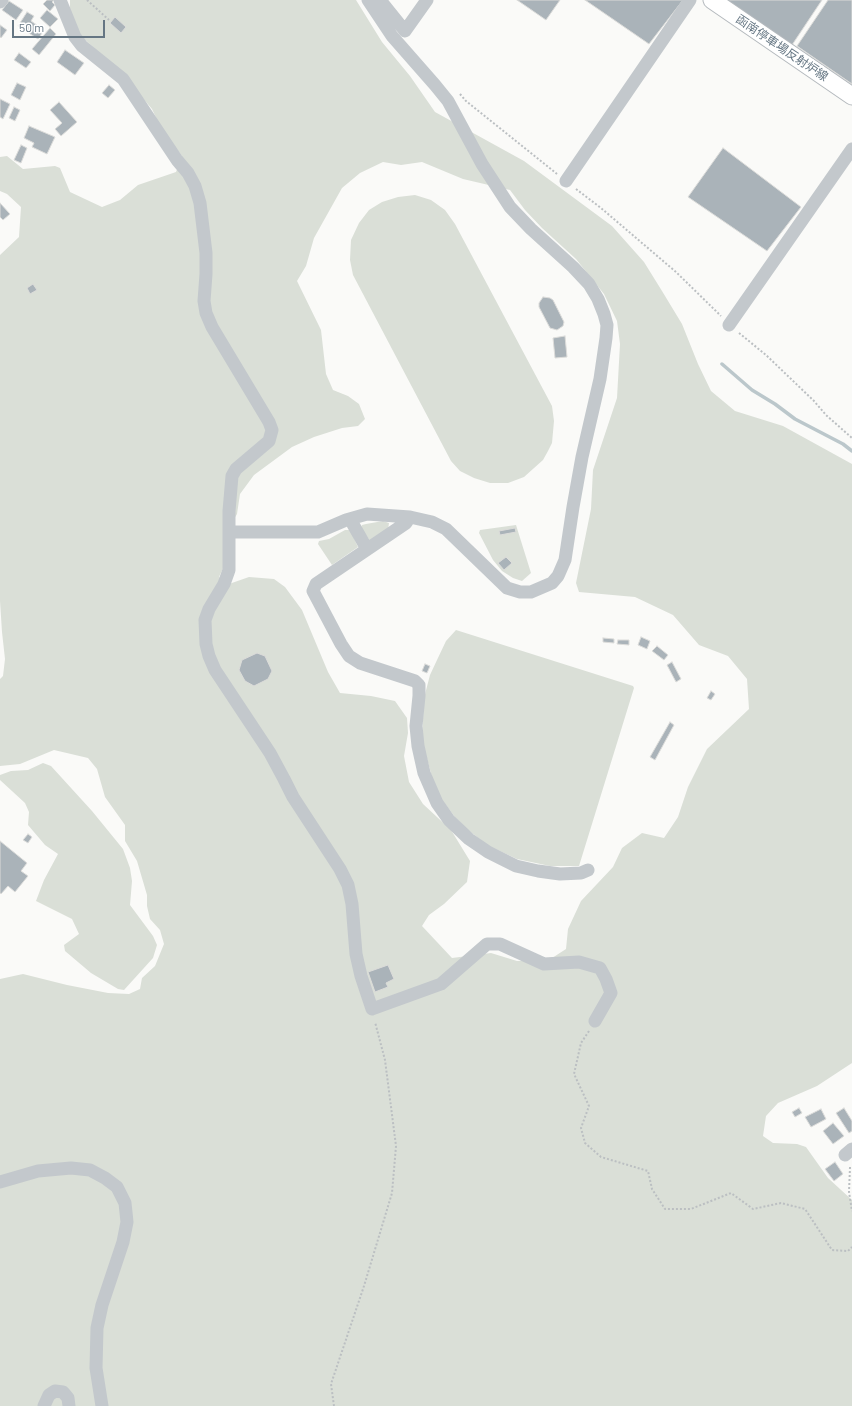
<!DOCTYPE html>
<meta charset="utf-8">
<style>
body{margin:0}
#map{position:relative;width:852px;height:1406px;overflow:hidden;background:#fafaf8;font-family:Barlow,sans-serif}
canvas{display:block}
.scale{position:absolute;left:12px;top:20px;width:93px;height:18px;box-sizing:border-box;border:2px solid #657683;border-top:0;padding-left:5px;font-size:12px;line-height:14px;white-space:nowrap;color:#657683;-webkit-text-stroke:3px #fff;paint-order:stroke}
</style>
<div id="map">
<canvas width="852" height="1406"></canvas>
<div class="scale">50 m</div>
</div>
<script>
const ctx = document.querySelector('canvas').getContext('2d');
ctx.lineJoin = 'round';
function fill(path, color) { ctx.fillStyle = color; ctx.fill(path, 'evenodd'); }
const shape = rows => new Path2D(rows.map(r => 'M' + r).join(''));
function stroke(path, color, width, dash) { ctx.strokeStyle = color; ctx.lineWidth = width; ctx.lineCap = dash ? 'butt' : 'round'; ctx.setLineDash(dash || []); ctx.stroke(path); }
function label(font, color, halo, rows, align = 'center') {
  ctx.font = font + ' Barlow,"Noto Sans JP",sans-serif'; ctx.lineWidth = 4; ctx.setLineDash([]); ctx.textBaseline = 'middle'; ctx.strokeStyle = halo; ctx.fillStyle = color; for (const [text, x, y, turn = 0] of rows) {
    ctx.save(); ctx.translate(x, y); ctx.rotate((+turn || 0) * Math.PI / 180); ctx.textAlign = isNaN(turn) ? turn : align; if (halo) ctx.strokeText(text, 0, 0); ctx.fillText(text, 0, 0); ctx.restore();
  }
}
fill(shape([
 [70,0,356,0,382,42,410,76,435,112,524,161,612,226,644,262,662,291,682,324,698,364,711,391,735,411,783,426,852,464,852,1063,817,1086,778,1103,766,1116,763,1136,773,1143,797,1144,806,1147,828,1178,852,1200,852,1406,0,1406,0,979,23,974,67,985,108,993,129,994,140,989,142,978,155,966,164,944,160,930,150,919,147,906,147,895,137,861,125,841,125,825,105,797,97,769,88,758,54,750,20,764,0,766,0,679,3,676,5,659,2,632,0,601,0,255,19,237,21,207,7,194,0,191,0,157,7,156,23,169,55,166,60,168,70,192,102,207,120,200,138,185,176,172,182,156,161,128,152,109,124,76,80,35,70,9],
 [383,162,401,165,422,162,463,179,510,190,525,210,542,228,576,259,604,294,617,321,620,344,617,398,593,470,591,509,576,583,579,592,635,597,673,615,699,645,728,656,747,679,749,709,707,749,688,787,678,817,664,838,642,833,622,848,613,867,581,901,568,929,566,949,549,960,517,961,491,953,452,958,422,926,429,915,444,904,467,882,470,861,451,830,423,804,409,782,404,756,408,733,407,718,395,701,371,696,340,693,328,672,302,610,285,587,274,579,249,577,229,584,219,577,225,564,227,531,237,514,240,494,254,475,292,447,314,437,342,428,358,426,365,419,359,404,348,396,333,390,326,374,321,330,297,281,306,266,314,238,342,188,360,173],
 [415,195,431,200,445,210,455,224,552,406,554,421,552,443,548,451,543,460,524,477,508,483,490,483,474,478,460,471,451,461,353,275,350,260,351,240,359,223,369,210,382,202,398,197],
 [383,521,389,523,388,530,370,541,361,528,362,525,366,524],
 [516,525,531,573,522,581,513,578,502,571,493,560,479,533,480,530],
 [345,530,350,530,358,547,332,565,318,544,319,541,329,539],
 [456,630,633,686,634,688,579,866,550,866,517,859,487,845,467,829,455,817,442,800,433,781,422,740,424,698,430,675,437,660,446,641],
 [43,763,51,766,92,811,123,849,130,868,132,881,130,905,153,936,157,945,153,958,124,990,118,989,91,973,65,951,64,945,79,934,72,919,36,901,44,880,58,854,45,845,28,825,29,812,25,803,0,780,0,775,11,771,28,770]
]), '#dadfd7');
stroke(shape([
 [722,364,752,390,775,404,795,419,843,444,852,451]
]), '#bbc7cb', 3.5);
const building = shape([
 [47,0,54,0,52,2,55,5,50,11,43,4,47,0],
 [517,0,560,0,546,20,517,0],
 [585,0,683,0,649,44,585,0],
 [727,0,822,0,792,45,727,0],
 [828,0,852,0,852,84,797,46,828,0],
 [9,1,23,10,16,20,2,10,9,1],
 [47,10,58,19,50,27,40,18,47,10],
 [27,12,34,16,31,21,44,30,38,39,18,26,27,12],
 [115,17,126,27,121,33,110,23,115,17],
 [0,25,7,30,1,38,0,37,0,25],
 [50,28,56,34,39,55,32,49,50,28],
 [65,50,84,63,75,75,57,62,65,50],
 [19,53,31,62,26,68,14,60,19,53],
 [17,83,26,87,20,100,11,95,17,83],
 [109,85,115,90,108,98,102,93,109,85],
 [0,99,10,104,3,119,0,117,0,99],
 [59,102,77,122,61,136,55,129,62,123,50,110,59,102],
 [14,107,20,110,15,121,9,118,14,107],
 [29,126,55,137,47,154,32,147,34,143,24,138,29,126],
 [21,145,27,148,21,163,14,160,21,145],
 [723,148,801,207,767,251,688,197,723,148],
 [0,203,10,214,3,220,0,217,0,203],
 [33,284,37,290,30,294,27,288,33,284],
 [543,297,550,298,553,300,564,322,563,326,557,330,550,328,539,307,539,303,543,297],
 [565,336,567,357,555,358,553,338,565,336],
 [515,528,516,532,500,535,499,531,515,528],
 [506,557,512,563,504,570,498,563,506,557],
 [641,637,650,641,647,649,638,645,641,637],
 [603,638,614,639,614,643,603,642,603,638],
 [618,640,629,640,629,645,617,644,618,640],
 [657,646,668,655,664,660,652,651,657,646],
 [257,653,265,656,272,671,268,679,254,686,245,681,239,670,242,660,257,653],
 [672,662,681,679,676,682,667,665,672,662],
 [425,664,430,666,427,673,422,671,425,664],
 [711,691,715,694,711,700,707,698,711,691],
 [670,722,674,725,655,760,650,757,670,722],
 [28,834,32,837,28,843,23,840,28,834],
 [0,841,27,863,21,871,28,876,15,892,8,886,1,894,0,893,0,841],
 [388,965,394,979,386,983,388,987,375,992,368,972,388,965],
 [799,1108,802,1113,795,1117,792,1112,799,1108],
 [844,1108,852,1121,852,1131,849,1133,836,1113,844,1108],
 [821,1109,826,1119,811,1127,805,1117,821,1109],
 [833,1123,844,1136,833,1144,823,1131,833,1123],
 [835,1162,843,1174,834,1181,825,1169,835,1162]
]);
fill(building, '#aab3b9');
stroke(building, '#dcdcda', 1);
const major = shape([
 [712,0,852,96]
]);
stroke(major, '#b5babe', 19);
stroke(shape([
 [87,0,109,20],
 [460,94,466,101,557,174],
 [576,189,601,208,676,272,721,316],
 [739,333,766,355,814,401,826,415,852,438],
 [589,1031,581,1043,574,1074,589,1106,581,1128,585,1143,601,1157,648,1171,652,1189,665,1209,691,1209,731,1193,753,1209,781,1203,805,1209,832,1250,848,1251,852,1247],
 [850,1167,849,1192,852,1211],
 [334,1406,331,1384,364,1286,392,1193,396,1146,385,1060,375,1022]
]), '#bbbfc2', 2, [2, 2]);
stroke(shape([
 [60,0,75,37,82,46,123,79,177,160,188,173,195,186,200,203,206,253,206,274,204,301,206,313,212,327,269,422,272,430,269,441,236,469,232,476,229,511,229,570,224,584,209,609,205,620,206,644,209,656,215,670,270,753,284,779,293,797,340,869,348,885,352,904,356,954,361,976,372,1009,441,984,487,944,500,944,544,964,579,962,600,968,606,979,611,993,595,1021],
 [380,0,405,31,427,0],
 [0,2,2,0],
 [566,181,690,0],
 [729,325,852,149],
 [410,517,406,523,316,584,313,591,341,644,349,656,360,663,415,681,419,685,419,696,416,726,418,746,424,773,437,803,449,820,469,839,488,852,516,866,538,871,560,874,581,873,588,870],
 [350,519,367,549],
 [230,532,318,532,346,520,367,514,410,517,432,522,446,529,507,588,520,592,531,592,552,583,558,576,565,560,573,507,582,457,600,379,606,338,607,325,604,314,598,299,589,284,573,267,531,229,510,207,482,164,448,101,435,85,392,36,368,0],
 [845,1155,852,1149],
 [0,1182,38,1171,71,1168,90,1170,105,1178,117,1187,125,1203,127,1222,123,1242,102,1305,97,1328,96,1368,102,1406],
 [44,1406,49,1395,55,1391,63,1392,68,1398,69,1406]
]), '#c3c8cc', 13);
stroke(major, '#fff', 17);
label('12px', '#657683', '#fff', [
 ["函南停車場反射炉線",782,48,34]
]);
</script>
